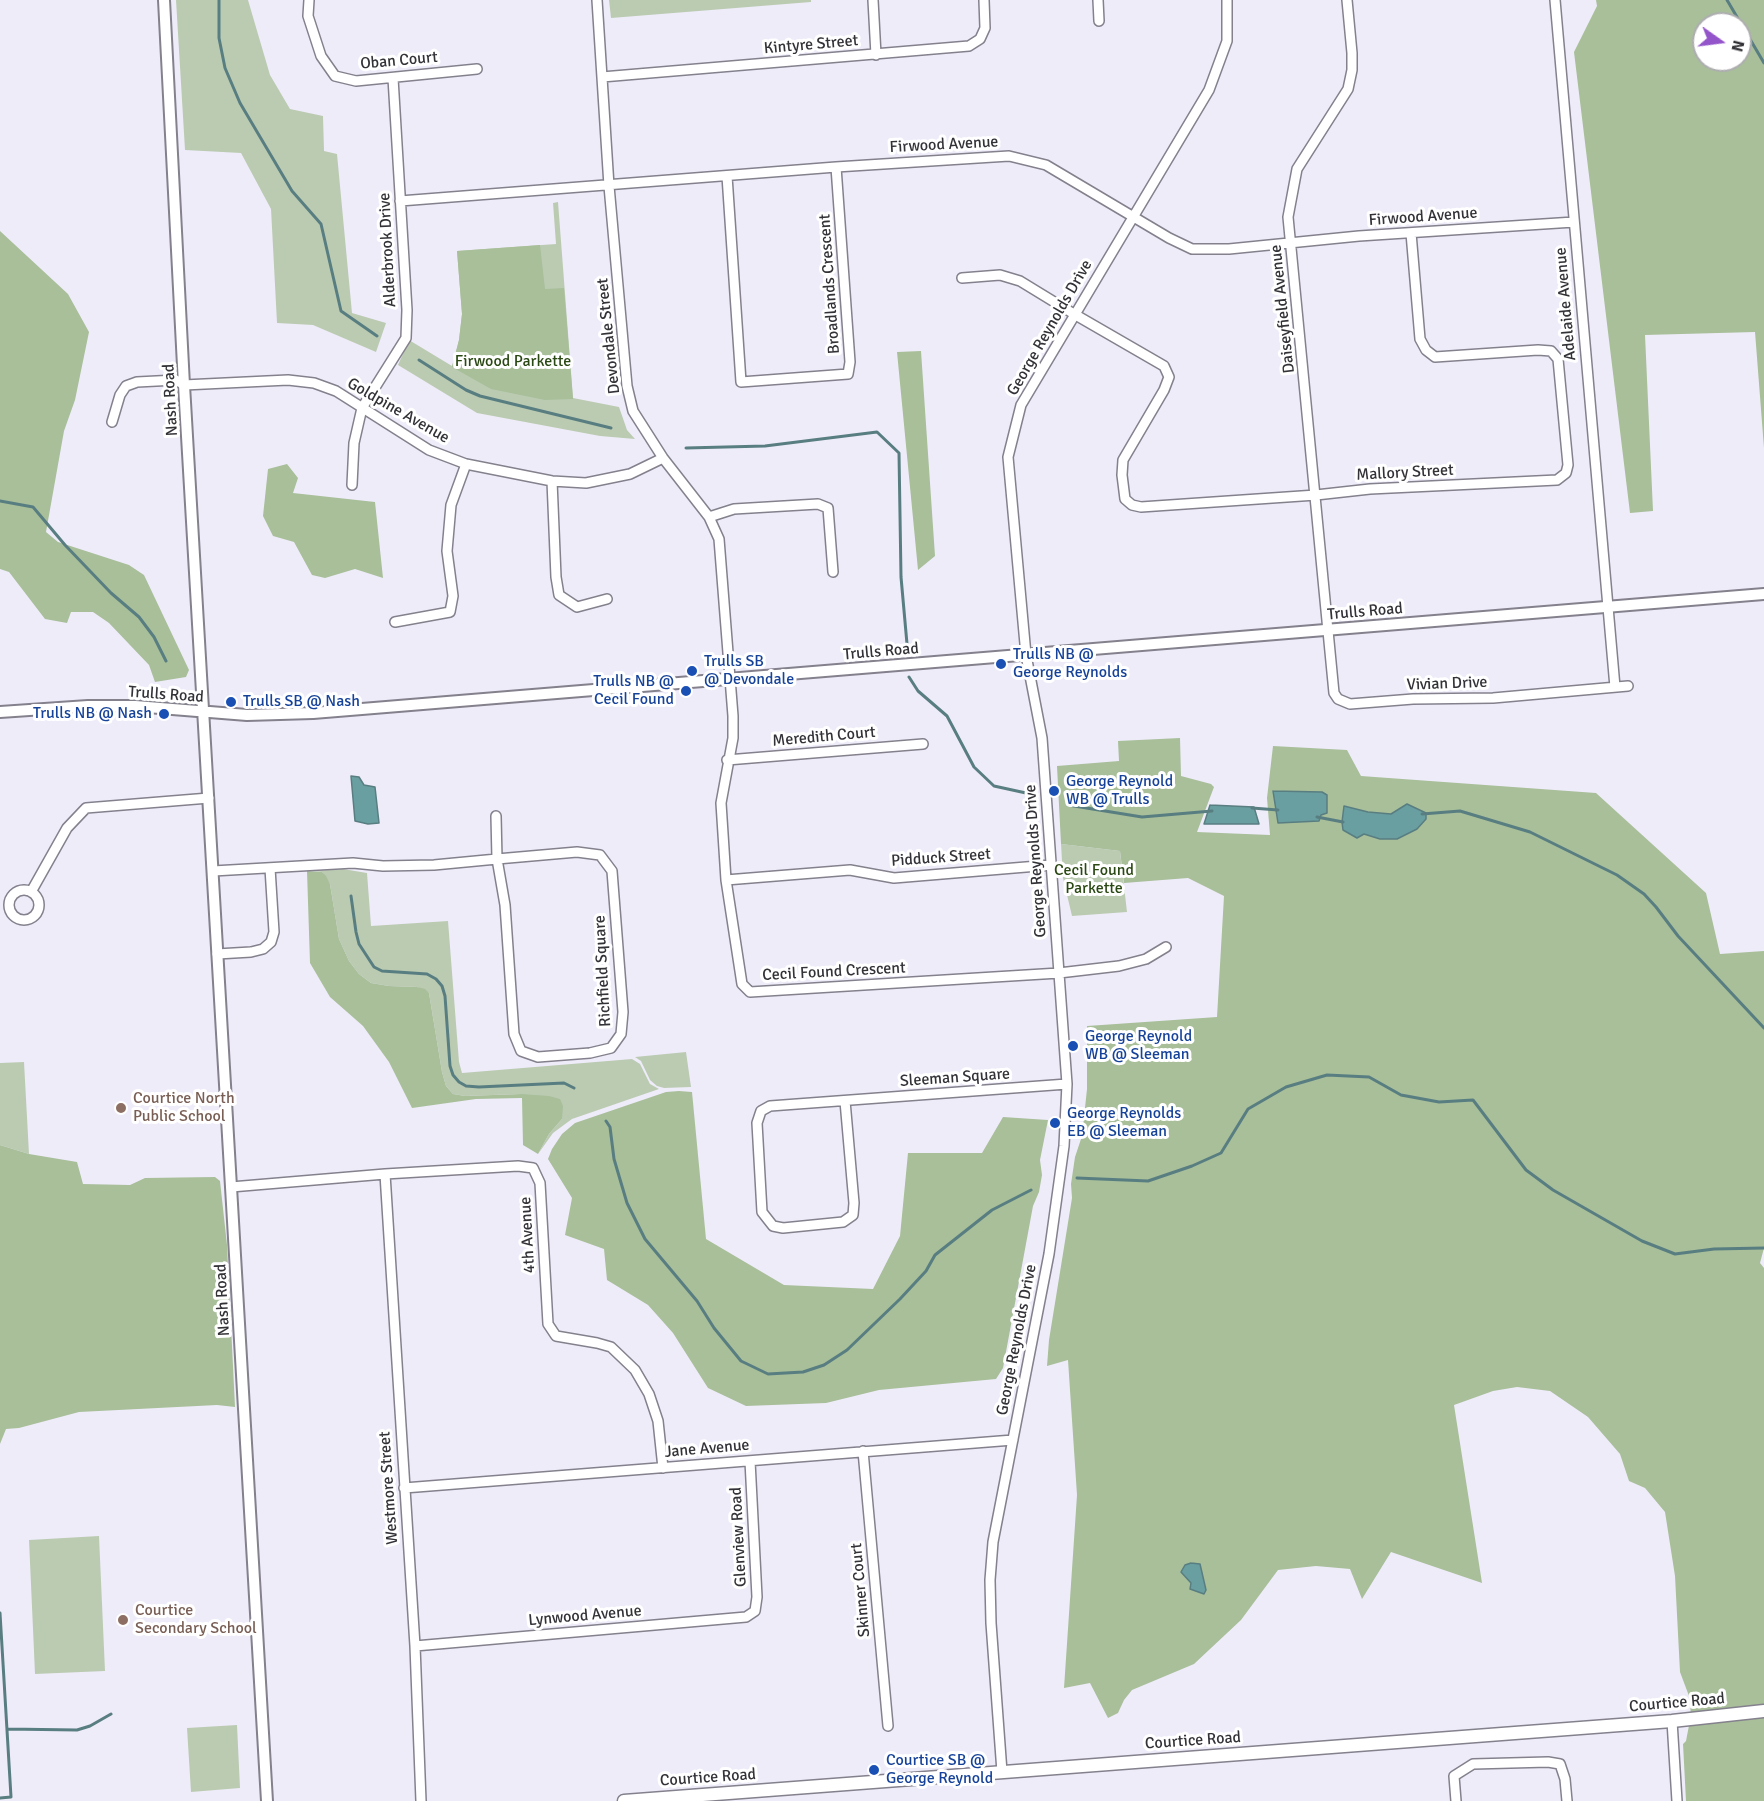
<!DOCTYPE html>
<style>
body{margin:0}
#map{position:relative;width:1764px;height:1801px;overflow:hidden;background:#efecfa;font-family:Signika,sans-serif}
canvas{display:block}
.north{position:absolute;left:1692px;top:12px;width:60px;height:60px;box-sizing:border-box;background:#fff;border:2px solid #adadaf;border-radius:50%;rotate:104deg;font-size:16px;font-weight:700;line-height:24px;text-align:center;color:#333237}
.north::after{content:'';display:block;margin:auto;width:21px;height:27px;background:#9455cb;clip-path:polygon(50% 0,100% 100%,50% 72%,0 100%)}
</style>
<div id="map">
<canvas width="1764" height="1801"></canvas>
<div class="north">N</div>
</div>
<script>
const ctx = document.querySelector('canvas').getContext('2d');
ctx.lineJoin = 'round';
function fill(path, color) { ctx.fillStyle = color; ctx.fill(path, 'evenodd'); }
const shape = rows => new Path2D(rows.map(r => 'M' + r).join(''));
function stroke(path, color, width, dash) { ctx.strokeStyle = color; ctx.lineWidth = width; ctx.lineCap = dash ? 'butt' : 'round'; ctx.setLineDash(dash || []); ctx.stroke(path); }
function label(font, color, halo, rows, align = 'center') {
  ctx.font = font + ' Signika,sans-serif'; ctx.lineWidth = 6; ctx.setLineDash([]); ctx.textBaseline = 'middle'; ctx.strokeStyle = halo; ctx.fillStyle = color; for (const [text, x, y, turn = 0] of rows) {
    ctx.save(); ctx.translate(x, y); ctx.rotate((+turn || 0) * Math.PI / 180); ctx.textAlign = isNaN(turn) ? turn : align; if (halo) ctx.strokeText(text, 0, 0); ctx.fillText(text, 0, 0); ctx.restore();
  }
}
fill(shape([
 [176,0,248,0,270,75,290,109,323,116,324,151,337,154,352,313,386,323,376,352,313,325,277,323,271,209,241,153,185,150],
 [609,0,811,0,811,2,611,18],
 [558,202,573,398,619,407,627,430,635,439,600,436,477,413,398,365,409,340,452,366,459,340,462,314,457,251,556,244,553,203],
 [1061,844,1120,851,1127,912,1072,916,1063,878],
 [343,869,367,873,371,926,448,921,459,1062,462,1073,632,1059,640,1064,650,1084,659,1089,572,1119,553,1133,538,1154,549,1134,562,1119,521,1094,465,1096,453,1094,446,1086,442,1072,429,993,417,987,389,986,371,983,359,974,349,961,339,939,330,884,322,872,313,871],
 [686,1052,691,1087,664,1088,657,1086,650,1080,641,1061,635,1057],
 [24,1062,29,1154,0,1145,0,1063],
 [99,1536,105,1671,35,1674,29,1540],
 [237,1725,240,1788,191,1792,187,1728]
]), '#bbcbb2');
fill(shape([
 [1596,0,1764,0,1764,448,1755,332,1645,335,1653,511,1630,513,1574,52,1597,6],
 [1704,24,1740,24,1740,60,1704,60],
 [0,231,68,294,89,332,75,400,64,431,46,532,58,542,129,565,144,575,189,670,186,677,155,682,149,665,109,623,93,612,71,612,67,623,45,619,9,572,0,569],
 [540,245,545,289,564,288,573,399,545,400,491,389,452,367,459,340,462,314,457,251],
 [921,351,935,556,918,570,897,352],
 [287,464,298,478,293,493,375,502,383,578,355,569,325,578,312,575,294,542,273,536,263,516,268,469],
 [1180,738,1181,776,1211,784,1214,787,1197,832,1270,835,1267,798,1273,746,1347,750,1361,776,1596,793,1706,893,1720,954,1764,951,1764,1248,1760,1263,1764,1268,1764,1801,1686,1801,1683,1744,1686,1741,1691,1715,1689,1696,1680,1672,1675,1576,1665,1512,1645,1488,1629,1481,1620,1454,1588,1417,1550,1391,1517,1387,1493,1391,1454,1405,1482,1583,1391,1552,1362,1599,1350,1569,1316,1566,1278,1570,1241,1620,1194,1664,1132,1690,1124,1700,1118,1713,1108,1718,1090,1683,1064,1688,1077,1495,1068,1360,1047,1366,1049,1340,1072,1198,1071,1184,1075,1157,1082,1136,1087,1089,1087,1026,1217,1017,1224,896,1188,878,1124,883,1120,851,1061,844,1057,766,1119,761,1118,741],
 [1345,806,1368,812,1391,814,1380,839,1364,834],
 [307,871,322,872,326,876,330,884,339,939,349,961,359,974,371,983,389,986,417,987,425,989,429,993,442,1072,446,1086,453,1094,465,1096,521,1094,549,1096,560,1099,563,1106,562,1119,549,1134,538,1154,523,1145,522,1098,476,1099,412,1108,389,1062,363,1026,330,997,310,963],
 [679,1091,692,1092,706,1239,784,1285,873,1289,900,1236,908,1153,982,1153,1003,1117,1048,1120,1040,1160,1042,1175,1039,1192,1033,1206,1003,1368,996,1379,879,1390,826,1403,746,1406,708,1388,673,1333,648,1305,607,1280,604,1249,565,1235,572,1198,548,1159,552,1149,562,1134,575,1123,666,1092],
 [0,1145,29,1154,77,1162,83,1184,130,1185,145,1178,215,1177,220,1181,227,1245,235,1407,217,1405,79,1412,19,1428,6,1429,0,1444]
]), '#a8bf9a');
const water = shape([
 [351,776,359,777,364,785,375,787,379,823,368,824,355,821,351,776],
 [1273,791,1322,792,1327,795,1327,813,1321,815,1319,821,1278,823,1273,791],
 [1407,804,1426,813,1426,819,1417,829,1397,839,1380,839,1364,834,1357,838,1343,830,1342,822,1344,806,1368,812,1391,814,1407,804],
 [1210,805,1254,807,1259,824,1204,824,1210,805],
 [1191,1563,1200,1564,1206,1590,1204,1594,1190,1589,1191,1583,1181,1572,1185,1565,1191,1563]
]);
fill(water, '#699fa1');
stroke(water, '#597e81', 1.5);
stroke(shape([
 [219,0,219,38,225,68,240,103,292,191,321,224,341,311,377,336],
 [1727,0,1764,63],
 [419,360,466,390,480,396,611,428],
 [686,448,765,446,877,432,899,453,901,577,907,644],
 [0,501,33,507,65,545,111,593,139,617,154,637,166,661],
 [909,677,918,691,947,716,974,767,994,786,1026,793],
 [1068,805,1142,817,1212,811],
 [1252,808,1278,810],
 [1422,814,1460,811,1530,832,1617,875,1644,894,1656,907,1678,936,1764,1028],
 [1317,817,1343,822],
 [351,896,356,932,359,944,374,967,382,971,427,974,436,979,442,986,445,996,450,1066,453,1075,459,1082,466,1086,479,1087,564,1083,574,1088],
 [606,1121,610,1127,614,1159,627,1203,645,1239,697,1301,714,1328,741,1361,768,1374,803,1372,824,1365,847,1350,900,1299,926,1271,935,1255,992,1210,1031,1190],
 [1077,1178,1148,1181,1192,1166,1221,1153,1248,1109,1286,1087,1327,1075,1369,1077,1401,1095,1439,1102,1473,1100,1526,1170,1553,1190,1642,1241,1675,1254,1714,1249,1764,1248],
 [0,1613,11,1797,0,1798],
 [7,1729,77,1730,90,1726,111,1714]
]), '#597e81', 3);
const minor = shape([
 [309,0,308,16,321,56,335,76,356,81,477,69],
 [597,0,609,186,627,386,633,411,663,458,709,517,719,539,733,716,733,738,721,803,726,880,742,984,750,992,1059,973,1119,966,1146,959,1166,947],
 [873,0,876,55],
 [1098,0,1099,21],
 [1347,0,1352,53,1352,70,1348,89,1297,169,1288,217,1334,693,1338,699,1350,704,1413,699,1493,698,1628,686],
 [1555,0,1615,687],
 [602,77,969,46,980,39,985,28,984,0],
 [727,176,741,382,848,374,850,362,836,167],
 [400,201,836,167,1009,156,1046,165,1169,238,1192,249,1229,249,1359,236,1574,222],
 [962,278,1000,275,1020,281,1074,314,1164,366,1169,377,1164,390,1123,460,1122,475,1125,499,1132,505,1141,507,1316,495,1370,489,1557,480,1566,473,1568,465,1558,359,1551,351,1538,350,1435,357,1426,350,1420,339,1411,233],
 [112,422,120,395,126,386,137,382,176,380,184,385,288,380,314,383,336,391,429,450,466,464,552,481,586,483,630,474,663,458],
 [552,481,556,577,559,595,577,607,607,599],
 [352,485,354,443,362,408,406,338,407,310,393,78],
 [709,517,734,509,818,504,828,508,833,572],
 [395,622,450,612,453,596,447,551,451,505,466,464],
 [727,760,923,744],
 [213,871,353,863,383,866,434,865,497,859,577,852,600,855,612,871,623,1012,621,1034,611,1048,590,1053,538,1057,521,1051,514,1034,505,905,497,859,496,816],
 [726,880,850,870,894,878,1050,865],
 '9 905a15 15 0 1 1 30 0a15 15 0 1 1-30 0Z',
 [31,892,67,828,86,808,209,798],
 [217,954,251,952,263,949,271,942,274,932,270,868],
 [845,1101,854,1203,853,1215,843,1222,783,1228,773,1226,762,1212,757,1123,761,1111,770,1106,1067,1084],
 [385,1174,415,1646,421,1801],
 [231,1187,385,1174,518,1166,533,1168,540,1183,548,1324,556,1336,597,1343,611,1347,635,1370,649,1394,658,1421,663,1468],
 [863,1451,888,1726],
 [404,1488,1013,1440],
 [415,1646,746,1617,755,1611,757,1597,750,1461],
 [1672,1721,1677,1801],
 [1002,1772,991,1623,990,1580,993,1542,1049,1254,1064,1146,1067,1084,1042,738,1026,655,1008,457,1021,405,1209,90,1227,41,1227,0],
 [1456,1801,1454,1776,1473,1764,1548,1762,1560,1764,1565,1779,1567,1801]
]);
const tertiary = shape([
 [164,0,184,385,267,1801],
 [0,712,88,706,135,706,247,715,313,713,1764,594]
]);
const secondary = shape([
 [624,1801,1672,1721,1764,1711]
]);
stroke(minor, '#84818d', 12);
stroke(tertiary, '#84818d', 14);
stroke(secondary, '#84818d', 15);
stroke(minor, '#fff', 9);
stroke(tertiary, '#fff', 10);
stroke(secondary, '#fff', 12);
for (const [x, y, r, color] of [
 [1001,664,6,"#1a4fb4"],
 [692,671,6,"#1a4fb4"],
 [686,691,6,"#1a4fb4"],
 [231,702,6,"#1a4fb4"],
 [164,714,6,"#1a4fb4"],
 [1054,791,6,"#1a4fb4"],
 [1073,1046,6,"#1a4fb4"],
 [121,1108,6,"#8d6e63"],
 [1055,1123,6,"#1a4fb4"],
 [123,1620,6,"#8d6e63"],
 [874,1770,6,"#1a4fb4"]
]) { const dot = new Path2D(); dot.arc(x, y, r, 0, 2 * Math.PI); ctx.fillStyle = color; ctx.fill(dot); stroke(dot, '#fff', 2); }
label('16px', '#333237', '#fff', [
 ["Kintyre Street",811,45,-5],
 ["Oban Court",399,61,-5],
 ["Firwood Avenue",944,145,-3],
 ["Firwood Avenue",1423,217,-4],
 ["Alderbrook Drive",388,250,-93],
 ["Broadlands Crescent",830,284,-94],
 ["Adelaide Avenue",1566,304,-95],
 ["Daiseyfield Avenue",1283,309,-96],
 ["George Reynolds Drive",1050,328,-60],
 ["Devondale Street",609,336,-96],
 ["Nash Road",171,400,-93],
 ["Goldpine Avenue",398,411,30],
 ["Mallory Street",1405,473,-3],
 ["Trulls Road",1365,612,-5],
 ["Trulls Road",881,652,-5],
 ["Vivian Drive",1447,684,-2],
 ["Trulls Road",166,695,4],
 ["Meredith Court",824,737,-5],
 ["Pidduck Street",941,858,-4],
 ["George Reynolds Drive",1036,861,-94],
 ["Richfield Square",603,971,-93],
 ["Cecil Found Crescent",834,972,-3],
 ["Sleeman Square",955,1078,-4],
 ["4th Avenue",528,1235,-93],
 ["Nash Road",223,1300,-93],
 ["George Reynolds Drive",1017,1340,-79],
 ["Jane Avenue",707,1449,-5],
 ["Westmore Street",389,1488,-94],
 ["Glenview Road",739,1537,-93],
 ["Skinner Court",861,1590,-95],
 ["Lynwood Avenue",585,1616,-5],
 ["Courtice Road",1677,1703,-5],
 ["Courtice Road",1193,1741,-4],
 ["Courtice Road",708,1778,-4]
]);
label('16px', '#2a4813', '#fff', [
 ["Firwood Parkette",513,362],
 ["Cecil Found",1094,871],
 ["Parkette",1094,889]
]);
label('16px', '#164399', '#fff', [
 ["Trulls NB @",1013,655],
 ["George Reynolds",1013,673],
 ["Trulls SB",704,662],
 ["@ Devondale",704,680],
 ["Trulls NB @",674,682,"right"],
 ["Cecil Found",674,700,"right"],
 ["Trulls SB @ Nash",243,702],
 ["Trulls NB @ Nash",152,714,"right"],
 ["George Reynold",1066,782],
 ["WB @ Trulls",1066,800],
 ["George Reynold",1085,1037],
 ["WB @ Sleeman",1085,1055],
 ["George Reynolds",1067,1114],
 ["EB @ Sleeman",1067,1132],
 ["Courtice SB @",886,1761],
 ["George Reynold",886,1779]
], 'left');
label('16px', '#785e54', '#fff', [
 ["Courtice North",133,1099],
 ["Public School",133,1117],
 ["Courtice",135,1611],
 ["Secondary School",135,1629]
], 'left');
</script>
